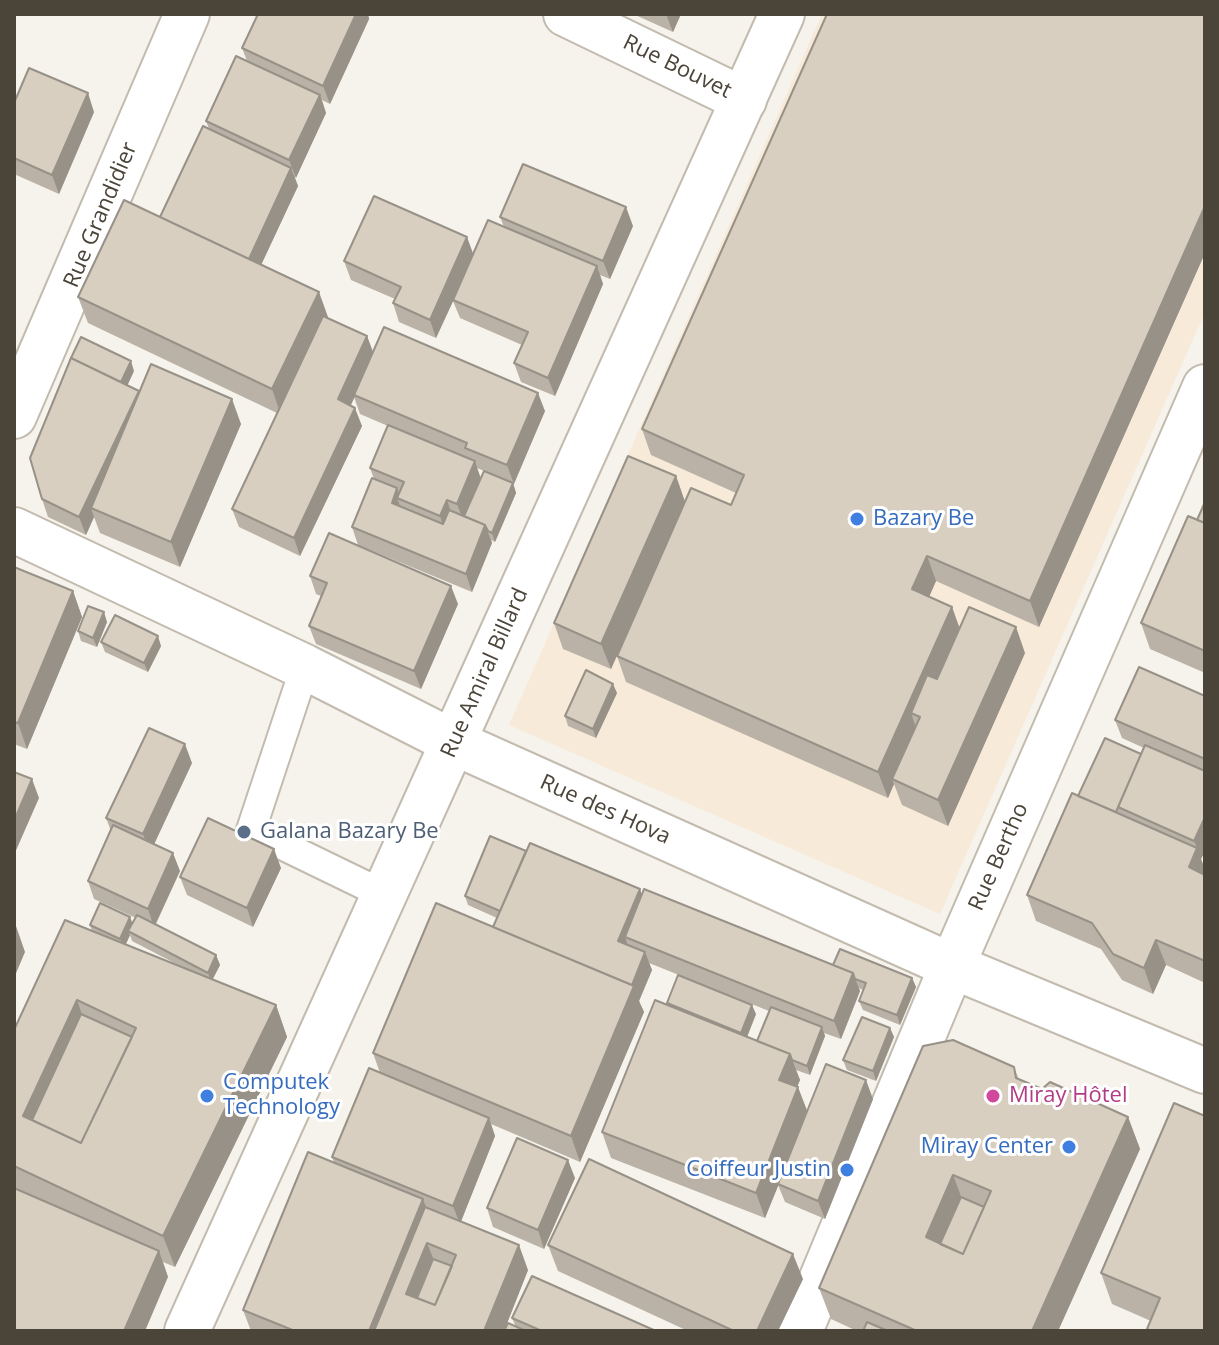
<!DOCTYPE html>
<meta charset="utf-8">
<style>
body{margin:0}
#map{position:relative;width:1219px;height:1345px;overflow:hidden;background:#f6f3ec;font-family:"Open Sans",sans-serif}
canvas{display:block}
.frame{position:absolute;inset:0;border:16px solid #4b4439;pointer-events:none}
</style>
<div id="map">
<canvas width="1219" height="1345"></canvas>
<div class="frame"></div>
</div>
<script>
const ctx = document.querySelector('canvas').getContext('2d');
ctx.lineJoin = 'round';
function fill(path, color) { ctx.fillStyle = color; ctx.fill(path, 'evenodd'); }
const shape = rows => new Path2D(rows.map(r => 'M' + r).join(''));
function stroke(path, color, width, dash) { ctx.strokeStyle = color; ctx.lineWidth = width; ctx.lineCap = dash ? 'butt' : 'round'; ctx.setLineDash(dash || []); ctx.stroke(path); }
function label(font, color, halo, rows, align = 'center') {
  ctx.font = font + ' "Open Sans",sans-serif'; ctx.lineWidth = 6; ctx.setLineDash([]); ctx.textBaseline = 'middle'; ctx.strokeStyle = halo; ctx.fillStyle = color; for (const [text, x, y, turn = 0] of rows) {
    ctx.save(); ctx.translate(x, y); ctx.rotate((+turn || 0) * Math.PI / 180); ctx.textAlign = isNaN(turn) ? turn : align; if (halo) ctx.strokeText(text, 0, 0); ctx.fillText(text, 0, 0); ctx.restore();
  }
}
fill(shape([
 [822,14,1205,14,1205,312,940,914,509,725]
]), '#f7ead8');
const service = shape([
 [305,667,251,830,385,895]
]);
const minor = shape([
 [566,14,744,100],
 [14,416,187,14],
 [14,530,305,667,453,742,952,966,1205,1071],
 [800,1331,952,966,1205,387]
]);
const tertiary = shape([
 [187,1331,782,14]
]);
stroke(service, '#c2bbae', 32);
stroke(minor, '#c2bbae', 48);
stroke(tertiary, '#c2bbae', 48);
stroke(service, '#fff', 28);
stroke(minor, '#fff', 44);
stroke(tertiary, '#fff', 44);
fill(shape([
 [258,14,368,14,369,19,330,104,322,100,326,113,295,178,298,186,261,265,328,318,367,336,373,352,545,411,513,483,516,493,495,542,491,540,492,543,472,592,358,545,352,527,374,479,370,468,388,426,360,414,354,397,350,405,362,426,300,556,239,527,232,509,277,413,88,323,78,297,160,217,209,129,206,121,247,61,242,48],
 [477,468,484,471,481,478],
 [633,14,681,14,673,32],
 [1205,14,1205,253,1039,627,936,581,929,597,952,607,959,628,1025,653,948,826,902,805,894,784,888,798,626,682,617,656,652,576,611,669,563,649,554,623,676,476,685,502,731,505,736,493,651,455,642,429],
 [14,103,94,112,59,194,14,174],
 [500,217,633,226,610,279,600,275,603,284,555,396,521,382,514,363,522,345,460,318,453,301,436,338,399,322,393,303,395,299,351,280,344,261,473,254,504,227],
 [134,371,127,385,139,391,241,424,180,567,100,533,94,517,86,535,48,517,42,499],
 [1205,502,1205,673,1150,649,1141,623,1197,520],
 [14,567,73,591,82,617,27,749,14,744],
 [310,576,458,604,421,689,316,644,309,626,321,596,316,594],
 [107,622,97,647,81,641,78,631],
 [101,642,161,646,148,672,105,652],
 [617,693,596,738,568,726,565,716],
 [1205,696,1205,851,1201,859,1205,869,1205,983,1166,965,1153,994,1122,980,1101,949,1036,921,1027,895,1141,754,1144,748,1122,738,1115,720],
 [192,763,154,844,180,871,156,924,216,955,220,965,213,979,276,1005,287,1037,175,1267,163,1262,168,1277,14,1331,14,1030,92,931,90,925,133,924,136,918,94,899,88,881,111,831,106,818],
 [130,935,132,941,182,967,126,944],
 [526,851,833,965,912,978,916,987,900,1025,863,1010,859,1001,863,990,859,988,860,991,841,1039,824,1033,825,1036,810,1075,796,1070,800,1080,797,1087,807,1111,873,1099,825,1219,785,1202,778,1185,765,1218,611,1158,602,1132,668,1005,667,1003,756,1014,747,1037,757,1041,769,1011,649,963,652,970,639,1001,644,1012,580,1162,491,1124,495,1136,461,1221,528,1270,504,1331,251,1331,243,1310,334,1162,332,1157,380,1073,373,1053,493,927,497,918,468,905,465,896],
 [281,868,253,927,187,895,180,877],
 [890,1028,894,1037,876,1081,847,1070,843,1060],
 [1014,1067,1019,1080,1042,1089,1128,1117,1140,1149,1058,1331,857,1331,831,1319,819,1288],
 [1174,1103,1205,1331,1148,1331,1147,1329,1151,1321,1112,1304,1101,1273],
 [575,1178,544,1249,493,1227,487,1208],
 [548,1245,803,1279,778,1331,688,1331,558,1271],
 [512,1318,656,1331,504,1331,516,1327]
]), '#bab2a6');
fill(shape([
 [356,14,368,14,369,19,330,104,323,86],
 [666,14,681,14,673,32],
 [88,93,94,112,59,194,52,175],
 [320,95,326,113,296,178,289,160],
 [291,168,298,186,255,278,248,259],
 [1205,206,1205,253,1039,627,1030,601],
 [626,207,633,226,610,279,603,261],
 [467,237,474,256,436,338,430,320],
 [597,266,603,284,555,396,548,378],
 [319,292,328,317,281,415,272,389],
 [367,336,374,355,345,418,338,399],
 [131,361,134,371,123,395,119,385],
 [139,391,146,409,91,508,94,517,86,535,79,517],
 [538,393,545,411,514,484,507,465],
 [232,399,241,424,180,567,171,542],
 [355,408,362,426,300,556,294,538],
 [475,461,481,480,464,522,457,504],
 [676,476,685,502,611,669,601,644],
 [513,483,516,493,495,542,492,533],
 [397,488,401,500,397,498,402,511,392,503],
 [447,500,453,518,446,535,440,516],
 [485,525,492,543,472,592,466,574],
 [927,556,936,581,921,615,912,589],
 [451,586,458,604,421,689,414,671],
 [73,591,82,617,27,749,18,723],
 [952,607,961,632,920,717,911,713,917,731,892,779,894,784,888,798,878,772],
 [104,612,107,622,97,647,93,638],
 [1016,627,1025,653,948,826,938,800],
 [158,636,161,646,148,672,144,663],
 [613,684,617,693,596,738,593,729],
 [185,744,192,763,150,853,143,834],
 [32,779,39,798,14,855,14,821],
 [1205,817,1205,851,1201,859,1205,869,1205,878,1189,867,1197,848,1194,841],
 [274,849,281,868,253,927,247,908],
 [173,853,180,871,154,927,148,909],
 [640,889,646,907,625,937,629,949,618,941],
 [130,917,134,927,128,931,130,935,124,948,120,939],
 [16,926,25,952,14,978,14,930],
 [1156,940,1166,965,1153,994,1144,968],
 [645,952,652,970,639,1001,644,1012,580,1162,571,1136],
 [216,955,220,965,211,982,208,973],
 [853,973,860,991,841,1039,834,1021],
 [912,978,916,987,900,1025,897,1015],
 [77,1000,88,1032,40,1135,23,1116],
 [276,1005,287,1037,175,1267,163,1236],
 [752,1005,756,1014,745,1042,741,1033],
 [822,1027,825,1036,810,1075,807,1066],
 [890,1028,894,1037,876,1081,873,1071],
 [790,1054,800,1080,789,1106,779,1080],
 [866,1080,873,1099,825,1219,818,1201],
 [798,1087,808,1113,765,1218,756,1193],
 [1128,1117,1140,1149,1058,1331,1032,1331],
 [489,1118,495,1136,460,1224,453,1206],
 [568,1160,575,1178,544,1249,538,1230],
 [953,1175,965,1207,940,1262,926,1237],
 [423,1199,432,1224,389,1331,369,1331],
 [427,1243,437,1268,418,1313,406,1294],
 [519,1245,528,1270,504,1331,484,1331],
 [159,1251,168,1277,145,1331,124,1331],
 [793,1254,803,1279,778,1331,757,1331]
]), '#979187');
const building = shape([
 [258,14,356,14,323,86,242,48,258,14],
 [827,14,1205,14,1205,206,1030,601,927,556,912,589,952,607,878,772,617,656,691,488,731,505,744,475,642,429,827,14],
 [236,56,320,95,289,160,206,121,236,56],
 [29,68,88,93,52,175,14,158,14,103,29,68],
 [203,126,291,168,249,259,160,217,203,126],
 [523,164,626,207,603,261,500,217,523,164],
 [374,196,467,237,430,320,393,303,401,287,344,261,374,196],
 [124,200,319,292,272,389,78,297,124,200],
 [488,220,597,266,548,378,514,363,528,332,453,300,488,220],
 [323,316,367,336,338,399,355,408,294,538,232,509,323,316],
 [384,327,538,393,507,465,465,448,467,443,354,395,384,327],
 [81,337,131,361,121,382,71,358,70,360,81,337],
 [71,358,139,391,79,517,42,499,30,458,71,358],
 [151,364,232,399,171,542,91,508,151,364],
 [388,425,475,461,457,504,447,500,440,516,397,498,404,482,370,468,388,425],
 [628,456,676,476,601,644,554,623,628,456],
 [484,471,513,483,492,533,488,531,485,525,464,516,484,471],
 [372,478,397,488,392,503,443,524,449,510,485,525,466,574,352,527,372,478],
 [1205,502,1205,523,1197,520,1205,502],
 [1188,516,1205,523,1205,651,1141,623,1188,516],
 [329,533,451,586,414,671,309,626,327,583,310,576,329,533],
 [14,567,73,591,18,723,14,722,14,567],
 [88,606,104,612,93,638,78,631,88,606],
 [969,607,1016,627,938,800,892,779,920,717,911,713,927,675,937,679,969,607],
 [115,615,158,636,144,663,101,642,115,615],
 [1139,667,1205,696,1205,759,1115,720,1139,667],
 [586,670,613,684,593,729,565,716,586,670],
 [149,728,185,744,143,834,106,818,149,728],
 [1105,738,1141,754,1116,812,1078,796,1105,738],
 [1145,745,1205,771,1205,817,1194,841,1118,807,1145,745],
 [14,772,32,779,14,821,14,772],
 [1072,793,1197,848,1189,867,1205,875,1205,961,1156,940,1144,968,1113,954,1092,923,1027,895,1072,793],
 [208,818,274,849,247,908,180,877,208,818],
 [113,825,173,853,148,909,88,881,113,825],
 [490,836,526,851,500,911,465,896,490,836],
 [530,843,640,889,618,941,645,952,632,985,493,927,530,843],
 [644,889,853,973,834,1021,625,937,644,889],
 [100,903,130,917,120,939,90,925,100,903],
 [436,903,634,986,571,1136,373,1053,436,903],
 [137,915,216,955,208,973,128,931,137,915],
 [65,920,276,1005,163,1236,14,1166,14,1030,65,920],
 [77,1000,136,1028,81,1143,23,1116,77,1000],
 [840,949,912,978,897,1015,859,1001,866,983,855,979,853,973,833,965,840,949],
 [678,975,752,1005,741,1033,667,1003,678,975],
 [655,1000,790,1054,779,1080,798,1087,756,1193,602,1132,655,1000],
 [771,1007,822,1027,807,1066,792,1060,790,1054,757,1041,771,1007],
 [81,1014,132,1037,81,1143,32,1120,81,1014],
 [862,1017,890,1028,873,1071,843,1060,862,1017],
 [953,1040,1014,1067,1016,1078,1042,1089,1050,1082,1128,1117,1032,1331,917,1331,819,1288,923,1046,953,1040],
 [953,1175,991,1191,963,1254,926,1237,953,1175],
 [826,1064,866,1080,818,1201,778,1184,826,1064],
 [369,1068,489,1118,453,1206,332,1157,369,1068],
 [1174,1103,1205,1116,1205,1331,1152,1331,1147,1329,1160,1298,1101,1273,1174,1103],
 [517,1138,568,1160,538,1230,487,1208,517,1138],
 [308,1152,423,1199,369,1331,295,1331,243,1310,308,1152],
 [589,1159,793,1254,757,1331,734,1331,548,1245,589,1159],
 [14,1188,159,1251,124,1331,14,1331,14,1188],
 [961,1197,984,1207,963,1254,940,1244,961,1197],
 [425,1207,519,1245,484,1331,374,1331,425,1207],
 [427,1243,456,1255,435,1305,406,1294,427,1243],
 [433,1259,452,1266,435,1305,417,1298,433,1259],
 [532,1276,656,1331,542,1331,512,1318,532,1276],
 [867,1322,888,1331,863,1331,867,1322],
 [508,1323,526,1331,504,1331,508,1323]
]);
fill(building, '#d8cfc1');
stroke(building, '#979187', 2);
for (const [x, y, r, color] of [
 [857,519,8,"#3f7fe0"],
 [244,832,8,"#5c6f8a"],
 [207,1096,8,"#3f7fe0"],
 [993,1096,8,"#d1479c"],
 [1069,1147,8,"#3f7fe0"],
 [847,1170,8,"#3f7fe0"]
]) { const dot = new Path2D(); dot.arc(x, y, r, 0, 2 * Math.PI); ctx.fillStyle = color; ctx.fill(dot); stroke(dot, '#fff', 3); }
label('22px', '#4b4439', '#fff', [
 ["Rue Bouvet",677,67,26],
 ["Rue Grandidier",101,215,-67],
 ["Rue Amiral Billard",485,673,-66],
 ["Rue des Hova",605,810,24],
 ["Rue Bertho",999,857,-66]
]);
label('22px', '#366cbe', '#fff', [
 ["Bazary Be",873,519],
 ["Computek",223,1083],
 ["Technology",223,1108],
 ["Miray Center",1053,1147,"right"],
 ["Coiffeur Justin",831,1170,"right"]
], 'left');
label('22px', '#4e5e75', '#fff', [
 ["Galana Bazary Be",260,832]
], 'left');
label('22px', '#b23c85', '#fff', [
 ["Miray Hôtel",1009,1096]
], 'left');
</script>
